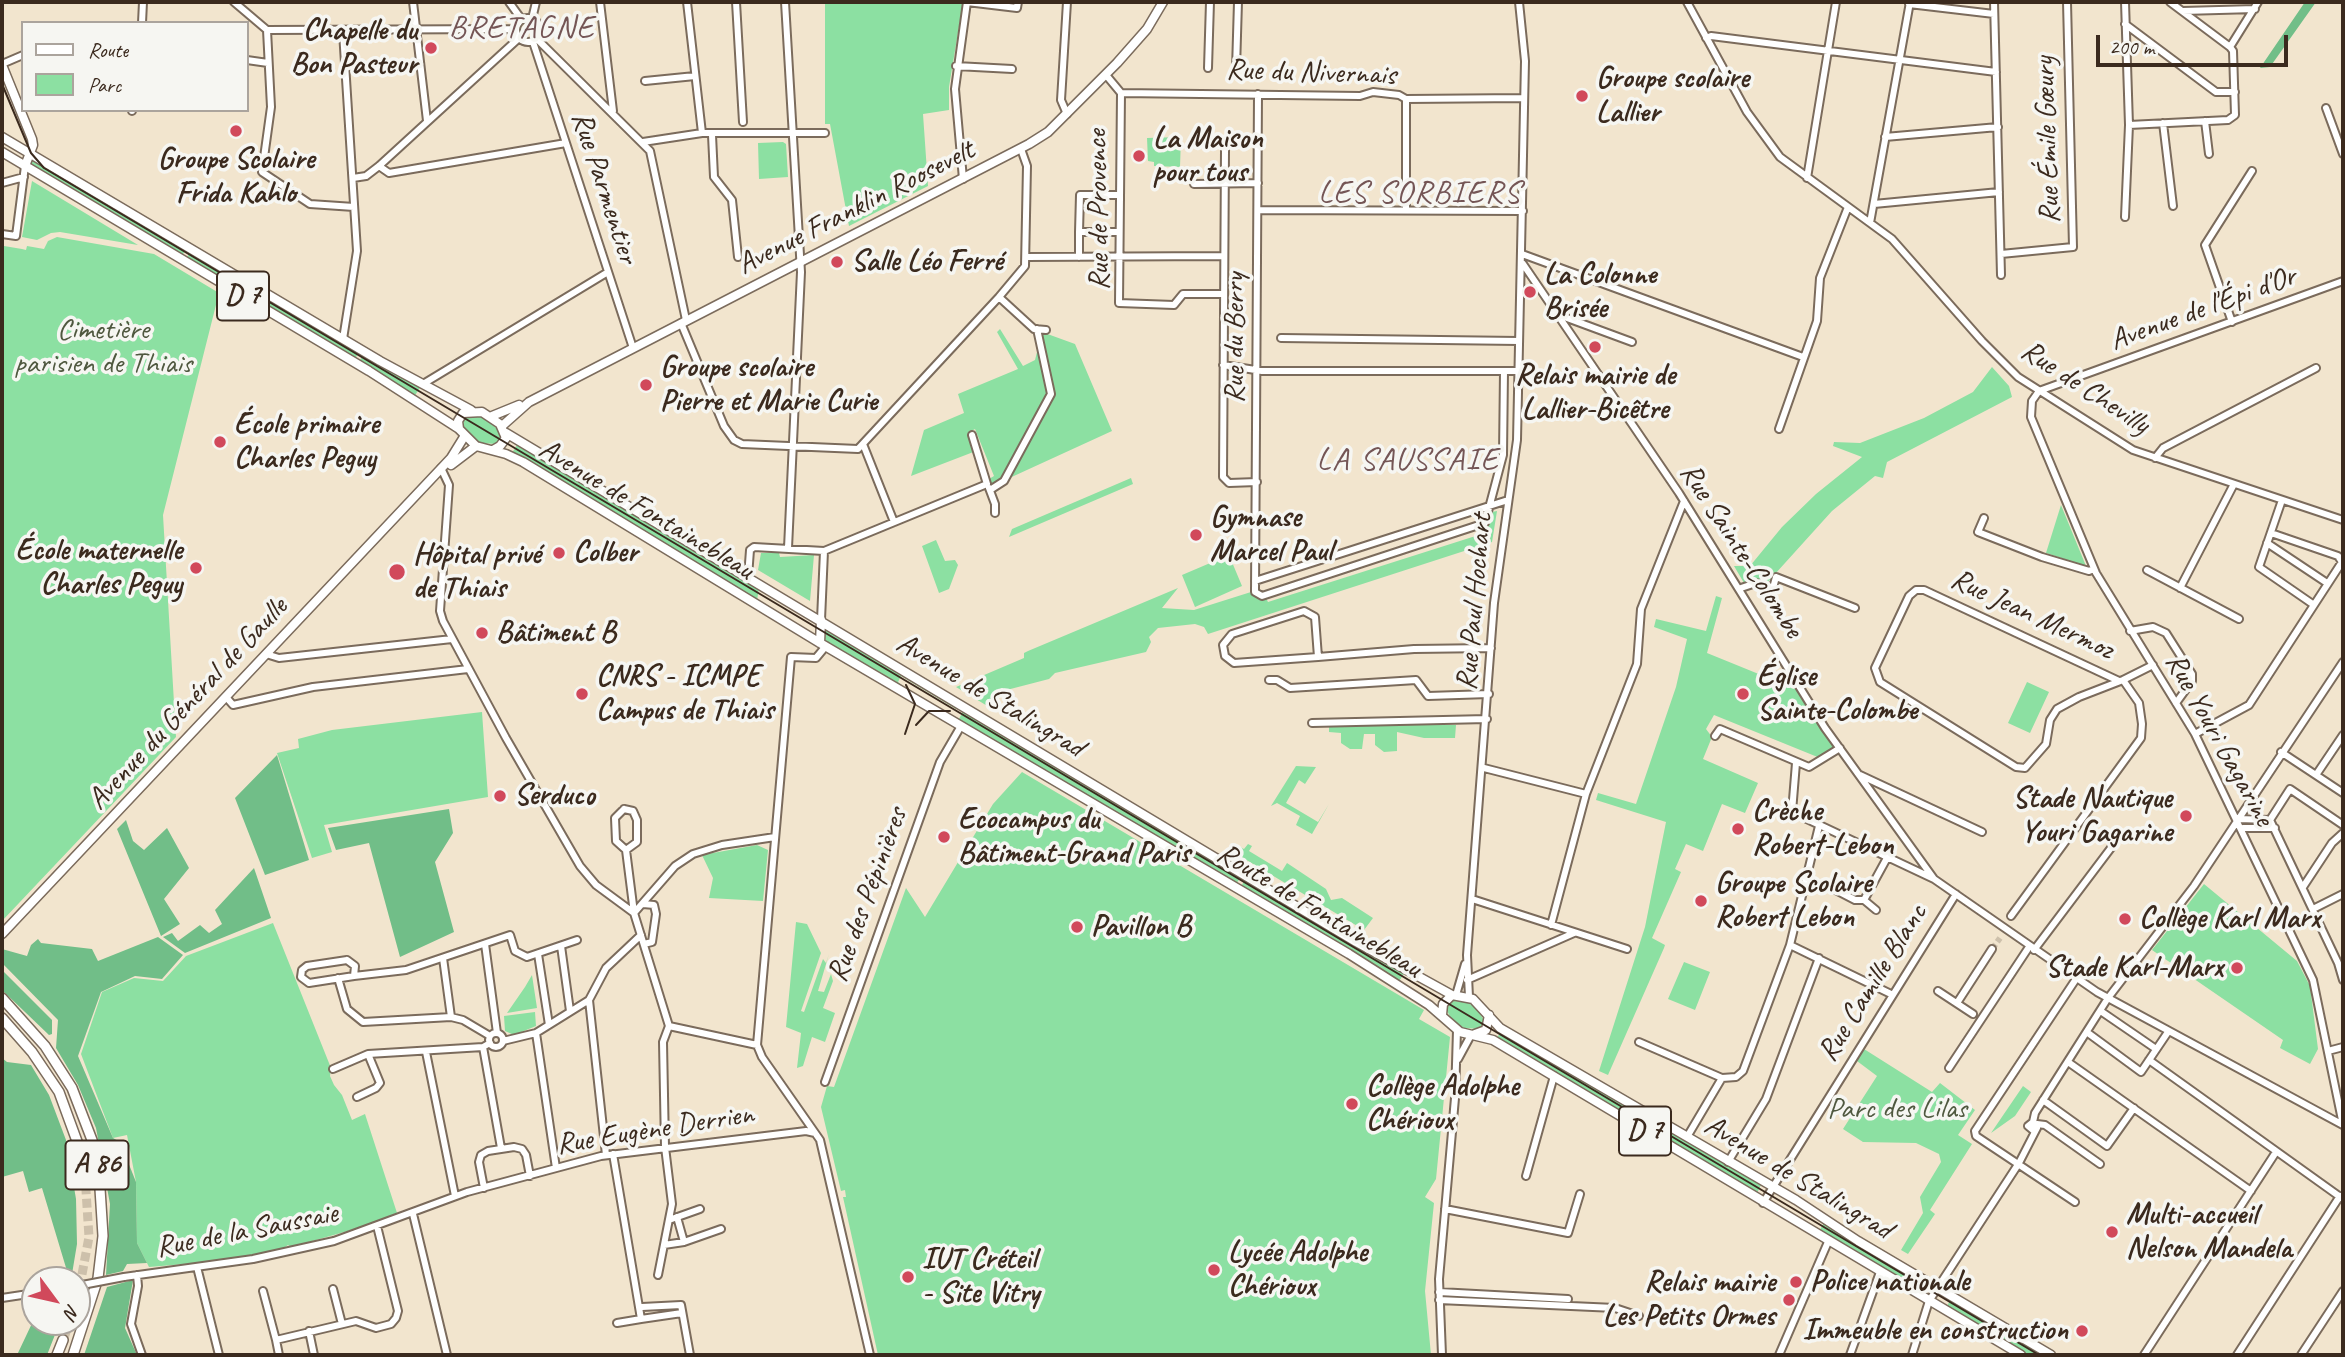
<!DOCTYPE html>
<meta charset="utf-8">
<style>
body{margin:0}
#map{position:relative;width:2345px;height:1357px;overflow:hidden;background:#f2e5ce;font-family:Caveat,sans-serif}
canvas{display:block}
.frame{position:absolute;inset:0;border:4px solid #3b2a1e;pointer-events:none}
.legend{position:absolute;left:21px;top:21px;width:228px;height:91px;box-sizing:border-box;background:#f6f6f2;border:2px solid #aba49d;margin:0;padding:9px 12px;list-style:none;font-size:21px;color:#3b2a1e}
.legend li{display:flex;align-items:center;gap:14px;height:35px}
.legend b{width:35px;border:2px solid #aba49d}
.north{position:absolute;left:21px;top:1266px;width:70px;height:70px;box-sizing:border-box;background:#f6f6f2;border:2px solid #aba49d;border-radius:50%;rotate:123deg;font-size:19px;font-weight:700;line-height:28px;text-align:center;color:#3b2a1e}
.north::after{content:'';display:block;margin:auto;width:24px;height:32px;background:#d1495b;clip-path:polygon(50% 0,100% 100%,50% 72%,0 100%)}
.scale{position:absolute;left:2096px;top:35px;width:192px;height:32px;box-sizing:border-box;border:4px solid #3b2a1e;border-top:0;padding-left:9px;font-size:21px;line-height:24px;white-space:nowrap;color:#3b2a1e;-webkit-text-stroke:5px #f6f6f2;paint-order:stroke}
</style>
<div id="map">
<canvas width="2345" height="1357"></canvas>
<div class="frame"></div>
<ul class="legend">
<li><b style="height:9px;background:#fff"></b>Route</li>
<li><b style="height:19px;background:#8ce0a2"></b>Parc</li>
</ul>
<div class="north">N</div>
<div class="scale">200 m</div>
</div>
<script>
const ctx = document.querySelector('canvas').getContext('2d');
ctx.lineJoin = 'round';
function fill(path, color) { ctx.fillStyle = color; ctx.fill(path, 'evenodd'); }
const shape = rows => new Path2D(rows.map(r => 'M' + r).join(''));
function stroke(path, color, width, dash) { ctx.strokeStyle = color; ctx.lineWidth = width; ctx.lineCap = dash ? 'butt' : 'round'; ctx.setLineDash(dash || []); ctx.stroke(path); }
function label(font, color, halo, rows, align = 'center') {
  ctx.font = font + ' Caveat,sans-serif'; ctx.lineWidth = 7; ctx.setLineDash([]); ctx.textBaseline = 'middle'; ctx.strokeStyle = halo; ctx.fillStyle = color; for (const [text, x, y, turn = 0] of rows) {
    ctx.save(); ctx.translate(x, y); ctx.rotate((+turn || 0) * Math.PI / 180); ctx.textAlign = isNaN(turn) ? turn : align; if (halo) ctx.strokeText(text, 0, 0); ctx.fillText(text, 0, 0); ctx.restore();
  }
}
fill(shape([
 [825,2,963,2,949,87,949,110,923,114,928,186,849,226,830,124,825,124],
 [1181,137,1180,167,1154,166,1154,162,1148,161,1147,138],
 [783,142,786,144,788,177,759,179,758,143],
 [32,158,186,249,182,256,29,165],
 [32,181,138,245,60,232,51,233,37,240,22,237],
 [57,237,154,254,219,293,163,515,176,737,2,921,2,241,4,246,22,249,26,250,27,246,44,249,48,241],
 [190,252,359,352,355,359,186,259],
 [1000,329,1023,366,1035,360,1038,348,1035,335,1042,332,1075,344,1112,431,992,486,989,479,994,476,975,429,968,433,976,451,911,476,924,430,964,413,958,394,1018,369,997,332],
 [363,355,421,386,414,397,359,362],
 [1992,367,2009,386,2012,397,1887,462,1883,478,1875,476,1832,511,1766,584,1751,580,1744,583,1734,566,1750,566,1782,527,1816,494,1862,457,1833,446,1834,442,1860,443,1924,418,1973,392],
 [479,415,499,430,501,437,496,444,480,443,463,428,464,418],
 [517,445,759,587,757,601,512,453],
 [1131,478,1133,484,1009,537,1012,529],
 [2061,505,2086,566,2046,553],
 [1497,511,1492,542,1208,634,1204,627,1195,624,1158,628,1149,637,1151,642,1146,652,1055,673,1049,679,995,693,994,710,956,687,1024,658,1024,653,1028,651,1178,588,1162,608,1194,610,1251,592,1266,598,1268,602,1485,533,1484,529,1492,512],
 [936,540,945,561,955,560,958,565,949,589,939,593,922,546],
 [761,553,779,553,780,557,814,555,810,601,758,570],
 [1229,555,1242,586,1195,607,1182,575],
 [1716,596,1722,598,1707,653,1798,690,1835,746,1820,758,1714,715,1706,729,1712,737,1703,759,1758,783,1745,813,1722,804,1703,851,1686,844,1675,869,1681,872,1652,938,1665,945,1664,948,1608,1075,1599,1071,1645,927,1666,822,1596,800,1598,793,1636,804,1676,687,1687,639,1654,627,1656,619,1706,631],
 [826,627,958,706,956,709,901,676,898,682,909,691,825,642],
 [2027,682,2049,692,2030,733,2008,723],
 [964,709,993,730,1241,877,1236,884,958,721],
 [482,712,488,797,324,825,332,852,312,858,277,753,299,748,298,739,332,730],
 [1329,725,1456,725,1455,738,1424,738,1397,732,1397,751,1384,752,1375,745,1375,734,1364,734,1362,749,1350,749,1341,743,1341,733,1329,732],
 [1296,766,1316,767,1305,784,1299,780,1286,803,1318,822,1329,804,1312,834,1296,825,1300,816,1277,803,1271,806],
 [1022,772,1424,1010,1419,1019,1450,1037,1436,1179,1425,1197,1434,1203,1425,1291,1431,1355,878,1355,843,1197,846,1197,845,1190,841,1191,821,1107,827,1086,834,1087,906,888,925,917,993,804],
 [1233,843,1244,849,1248,844,1252,846,1249,851,1282,871,1287,863,1326,889,1331,900,1342,898,1373,918,1364,930,1228,849],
 [757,845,768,850,763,901,709,898,713,878,702,855],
 [1245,879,1405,972,1398,983,1241,887],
 [2204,884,2297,961,2310,986,2318,1049,2310,1064,2280,1048,2283,1040,2152,950],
 [796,922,807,924,821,953,801,1011,804,1012,823,959,826,963,829,954,818,991,824,992,831,974,833,981,823,1008,835,1013,825,1042,812,1037,803,1066,797,1068,801,1033,786,1027],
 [273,923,331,1068,330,1076,334,1085,342,1095,352,1120,365,1114,397,1213,355,1229,291,1247,288,1245,278,1252,221,1261,149,1267,137,1243,136,1182,127,1135,113,1138,81,1054,102,992,134,978,163,981,186,956],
 [1684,962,1710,972,1695,1010,1668,999],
 [532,975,537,1008,507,1013,525,987],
 [1453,1001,1467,1002,1476,1008,1484,1020,1480,1029,1464,1028,1452,1020,1446,1009],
 [535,1012,536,1026,514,1035,505,1031,504,1016],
 [1501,1032,1637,1111,1632,1120,1496,1039],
 [1864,1049,1932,1092,1940,1083,1975,1110,1958,1135,1972,1144,1930,1210,1935,1214,1908,1254,1901,1250,1923,1213,1920,1197,1941,1162,1939,1154,1916,1143,1863,1142,1843,1129,1877,1076,1857,1061],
 [2023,1086,2031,1092,2015,1116,1991,1133],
 [1657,1125,1761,1185,1756,1195,1653,1132],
 [1825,1221,1926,1284,1921,1291,1818,1233],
 [1951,1299,2044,1355,2028,1355,1947,1306]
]), '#8ce0a2');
fill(shape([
 [2305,2,2316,2,2270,67,2260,68],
 [277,755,309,860,265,875,235,798],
 [449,809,453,833,435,862,454,932,400,957,369,843,336,850,328,828],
 [126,820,133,841,144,850,167,828,189,868,164,899,180,924,161,936,117,829],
 [254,868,271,918,185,953,163,937,172,933,178,941,200,925,209,933,222,924,215,910],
 [158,937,183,955,162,979,135,976,101,992,78,1056,113,1138,120,1142,136,1182,137,1243,147,1263,127,1264,123,1271,106,1275,110,1204,96,1128,78,1085,56,1048,58,1020,2,963,2,949,27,956,31,945,38,939,41,943,92,949,98,961],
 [2,970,52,1020,52,1034,49,1035,2,990],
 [2,1058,7,1062,31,1065,49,1095,66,1140,76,1199,77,1244,72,1274,67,1271,42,1188,29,1192,23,1171,2,1177],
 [133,1280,125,1328,137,1355,84,1355,107,1287],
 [35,1317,35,1322,60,1322,47,1355,17,1355]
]), '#71be88');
stroke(shape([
 [1992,949,2000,938]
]), '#cdc0ab', 6, [6, 3]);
stroke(shape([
 [77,1301,89,1237,85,1175,78,1144],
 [63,1340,70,1322]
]), '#cdc0ab', 9, [9, 4.5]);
const minor = shape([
 [234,2,267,30],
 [413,2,427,121],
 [509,2,522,20],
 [600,2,613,111],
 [687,2,702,133],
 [736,2,743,122],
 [785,2,801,272,788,548],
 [967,2,1017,8,1018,2],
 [1067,2,1061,100,1067,114],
 [1687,2,1747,112,1780,157,1892,239,1982,341,2018,377,2133,450,2343,520],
 [1994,2,2001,275],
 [2125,2,2129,125,2125,217],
 [2170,2,2230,47],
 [1909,4,1994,14],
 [2183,11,2255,9],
 '516 30a12 12 0 1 1 24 0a12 12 0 1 1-24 0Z',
 [532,19,536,2],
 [142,23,143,2],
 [2125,24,2216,92,2235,92],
 [267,30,516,29],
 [267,30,271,107,262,172,310,204,354,207],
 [343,32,357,251,343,339],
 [1706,38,1711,36,1996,72],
 [537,39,650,151,686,320],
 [533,42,633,348],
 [247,60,268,63],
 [2,64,23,55],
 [956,66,1012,69],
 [1208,68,1210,2],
 [1236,69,1238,2],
 [1106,75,1121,93,1360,96,1373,92,1399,95,1406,99,1524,98],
 [645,81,695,76],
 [1121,93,1119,303,1174,305,1183,294,1224,294],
 [1258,94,1255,592,1262,596,1485,523,1503,455,1504,371],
 [2326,108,2343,154],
 [132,111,132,110],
 [2205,121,2209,154],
 [2163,123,2173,206],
 [2129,125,2228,120,2235,115,2233,51,2230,47,2258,2],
 [712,135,714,177,732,200,738,257],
 [1885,137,1998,127],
 [643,142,702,133,825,133],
 [1021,149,1027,166,1025,266,999,297,1034,329,1046,330],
 [1225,149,1223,477,1229,483,1257,482],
 [379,166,389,173,566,143],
 [353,178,366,176,379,166,519,38],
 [1807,178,1836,2],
 [963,179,955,89,967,2],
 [2,183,24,177],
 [1194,184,1258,183],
 [1874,204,1999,192],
 [1259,210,1523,211],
 [1406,210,1406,99],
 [1870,223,1910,2],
 [1079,232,1080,195,1120,195],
 [2,234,16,236,25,166],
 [1522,254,1803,357],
 [2001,254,2073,247,2067,2],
 [1026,257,1224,256],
 [1079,257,1079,232,1119,232],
 [1523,264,1679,493,1825,728,1934,879],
 [1567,318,1632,342],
 [2232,322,2205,245,2252,171],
 [681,323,724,426,734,440,742,444,858,449,999,297],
 [1281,338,1519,341],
 [1223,365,1262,371,1518,371],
 [423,384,608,272],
 [2039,391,2032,401,2031,417,2096,573,2195,734,2313,980,2343,1125],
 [2039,391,2343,281],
 [1779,429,1817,321,1820,278,1848,207],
 [863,444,894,522],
 [2155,458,2163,448,2316,368],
 [441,468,449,485,440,611,443,621,506,738,580,866,596,885,634,913],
 [989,488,995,504,995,513],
 [990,490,1004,481,1051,394,1037,329],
 [2282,500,2259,567,2314,605],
 [1984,518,1978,532,2042,557,2089,571,2094,569],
 [2267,543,2327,583],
 [824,551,987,484,972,435],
 [2147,570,2239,619],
 [748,577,750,550,754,547,824,551,821,620],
 [1255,581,1508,500],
 [1741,588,1756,583,1773,588,1776,577,1855,608],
 [2180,588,2234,484],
 [2130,631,2153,627,2166,633,2192,674,2192,681,2176,703],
 [826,646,816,658,791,657,757,1045,762,1057,820,1140,870,1355],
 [266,654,279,658,452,639],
 [1318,657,1315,617,1304,611,1232,634,1223,645,1225,656,1234,663,1318,657,1414,649,1491,648],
 [1269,680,1277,680,1290,688,1416,680,1428,696,1489,694],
 [2119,681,1924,590,1916,590,1909,596,1875,668,1880,682,2016,767,2025,768,2046,744,2050,720,2057,709,2079,697,2123,680,2153,665],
 [226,697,233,705,313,687,468,669],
 [1312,723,1487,719],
 [2195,734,2249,705,2342,562,2338,556,2271,533],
 [1715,736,1720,729,1809,767,1840,748],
 [2281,752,2343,793],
 [1796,763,1792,812,1934,879,2097,992,2343,1125],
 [1484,768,1586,794,1637,664,1641,609,1684,501],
 [1860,775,1982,832],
 [2316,775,2343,735],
 [624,809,633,811,637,820,637,842,626,850,616,841,615,818,624,809],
 [2238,819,2270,820],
 [2270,820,2338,963,2343,980],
 [2270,820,2290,789,2343,825],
 [2243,828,2275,828],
 [626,850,634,913,669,1026,663,1042,665,1147,672,1204,658,1275],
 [1828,886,1855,900,1864,900,1876,910],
 [2303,887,2332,843,2343,833],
 [1472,899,1627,949],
 [1864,900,1887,858],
 [643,904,654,905,656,914,652,942,644,944],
 [2313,909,2343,894],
 [634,913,675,866,693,854,722,845,775,837],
 [2011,916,2141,738,2142,724,2139,703,2123,680],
 [1551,925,1586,794],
 [485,944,497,1033],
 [1790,945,1893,995],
 [561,946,570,1011],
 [2034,950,2120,836],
 [538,954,549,1025],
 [443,958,451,1017],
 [347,960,355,966,354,976,309,983,301,977,302,970,307,966,347,960],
 [354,976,406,970,510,935,515,951,527,957,577,940],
 [338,978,347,1009,363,1022,451,1017,463,1020,490,1036],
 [1467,980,1574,933],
 [1938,991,1973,1014],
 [1456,995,1465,964],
 [1469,997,1467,955,1494,603,1517,440,1525,61,1519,2],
 [589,1000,606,1155],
 [589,1000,606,968,641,935],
 [1957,1003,1992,949],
 [2102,1012,2156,1049],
 [669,1026,757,1045],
 [536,1033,556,1168],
 [2088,1033,2141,1072,2168,1032],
 '489 1040a7 7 0 1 1 14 0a7 7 0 1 1-14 0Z',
 [503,1041,536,1033,589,1000],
 [1639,1042,1722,1078,1736,1077,1743,1071,1790,945,1819,826],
 [483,1047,501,1148],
 [2328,1051,2343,1047],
 [426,1052,455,1196],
 [1458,1059,1471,1035],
 [2149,1060,2343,1199],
 [2068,1062,2251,1191],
 [1949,1068,2029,947],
 [333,1069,368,1054,483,1047,490,1043],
 [825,1082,940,762,961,726],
 [357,1097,376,1088,380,1083,368,1054],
 [2043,1100,2107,1146,2134,1108],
 [2037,1124,2045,1125,2100,1164],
 [2034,1131,2028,1126,2033,1122,2035,1113,2108,998,2194,886,2343,662],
 [1687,1137,1722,1078],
 [613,1154,641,1319,682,1313],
 [1728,1162,1766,1099,1819,958],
 [1526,1176,1554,1076],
 [484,1188,479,1162,481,1155,488,1151,514,1147,522,1149,526,1155,530,1176],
 [2075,1202,1976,1136,1975,1131,2076,979],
 [1763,1203,1956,894],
 [1445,1209,1568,1233,1580,1194],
 [413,1214,447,1355],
 [677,1217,684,1242],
 [669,1220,700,1209],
 [664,1245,684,1242,721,1229],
 [197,1267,219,1355],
 [137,1275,138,1286,131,1324,142,1355],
 [124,1277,253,1259,334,1241,467,1192,601,1156,806,1131,815,1133],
 [333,1289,342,1324],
 [263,1291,276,1340],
 [1439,1292,1568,1299],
 [2,1298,35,1293],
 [1439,1300,1615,1308,1639,1316],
 [642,1307,681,1305,690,1355],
 [617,1323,641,1319],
 [309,1331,314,1355],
 [279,1355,276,1340,356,1321,376,1328,391,1324,396,1318,398,1311,377,1226],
 [1442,1355,1439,1279,1455,1098,1457,1030],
 [1779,1355,1828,1242],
 [1850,1355,1880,1272],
 [1912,1355,1929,1301,2019,1163,2037,1128,2033,1122],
 [2144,1355,2276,1152],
 [2237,1355,2340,1196],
 [2301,1355,2343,1291]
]);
const major = shape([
 [2,65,32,139,33,145,25,166],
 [2,137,380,361,471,410],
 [2,152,369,371,459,429],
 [492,416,519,405],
 [502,426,529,402,1029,144,1048,132,1117,63,1147,29,1163,2],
 [506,433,1356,942,1452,995],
 [493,450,500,446,506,438,500,424,482,412,463,413,458,421,459,429,476,446,506,454,523,462,820,643,1349,954,1429,1005,1460,1032,1493,1040,2021,1355],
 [451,465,476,446],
 [820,643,821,620],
 [2,934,451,458,464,437],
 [1442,1015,1443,1004,1452,995,1473,999,1500,1028,1796,1200,1858,1241,2051,1355],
 [1475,1034,1486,1030,1489,1015]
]);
const highway = shape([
 [2,998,45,1046,72,1088,92,1140,99,1173,103,1236,98,1278,73,1355],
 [2,1018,32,1052,59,1092,78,1144],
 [57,1355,63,1340]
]);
stroke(minor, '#7b6b5c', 10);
stroke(major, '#7b6b5c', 11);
stroke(highway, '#7b6b5c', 12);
stroke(minor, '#fff', 6);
stroke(major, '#fff', 8);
stroke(highway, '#fff', 9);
stroke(shape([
 [2,84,31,153,44,168,2039,1355],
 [916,725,929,711,950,711],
 [905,734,915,704,906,685]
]), '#3b2a1e', 2);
const minorBridge = shape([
 [77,1286,124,1277]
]);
stroke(minorBridge, '#7b6b5c', 10, []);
stroke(minorBridge, '#fff', 6);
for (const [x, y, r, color] of [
 [431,48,7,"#d1495b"],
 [1582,96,7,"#d1495b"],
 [236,131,7,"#d1495b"],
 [1139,156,7,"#d1495b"],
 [837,262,7,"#d1495b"],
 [1530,292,7,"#d1495b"],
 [1595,347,7,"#d1495b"],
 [646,385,7,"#d1495b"],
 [220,442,7,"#d1495b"],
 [1196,535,7,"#d1495b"],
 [559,553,7,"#d1495b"],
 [196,568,7,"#d1495b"],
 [397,572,9,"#d1495b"],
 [482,633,7,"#d1495b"],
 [582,694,7,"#d1495b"],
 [1743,694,7,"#d1495b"],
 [500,796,7,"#d1495b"],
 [2186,816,7,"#d1495b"],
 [1738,829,7,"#d1495b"],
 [944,837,7,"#d1495b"],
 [1701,901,7,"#d1495b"],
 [2125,919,7,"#d1495b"],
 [1077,927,7,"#d1495b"],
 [2237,968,7,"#d1495b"],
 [1352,1104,7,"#d1495b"],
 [2112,1232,7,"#d1495b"],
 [1214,1270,7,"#d1495b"],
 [908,1277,7,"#d1495b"],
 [1796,1282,7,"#d1495b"],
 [1789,1300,7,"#d1495b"],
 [2082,1331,7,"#d1495b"]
]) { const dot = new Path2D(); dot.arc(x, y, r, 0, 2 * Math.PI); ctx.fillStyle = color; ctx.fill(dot); stroke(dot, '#f6f6f2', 2.5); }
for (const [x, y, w] of [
 [243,296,52],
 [1645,1131,52],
 [97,1165,63]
]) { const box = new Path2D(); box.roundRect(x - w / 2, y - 24.5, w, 49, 5); ctx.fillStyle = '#f6f6f2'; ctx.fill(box); stroke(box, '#3b2a1e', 2); }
label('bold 28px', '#3b2a1e', null, [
 ["D 7",243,296],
 ["D 7",1645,1131],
 ["A 86",97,1165]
]);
label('bold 30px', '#3b2a1e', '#f6f6f2', [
 ["Chapelle du",417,31,"right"],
 ["Bon Pasteur",417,65,"right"],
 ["Groupe scolaire",1596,79],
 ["Lallier",1596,113],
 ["La Maison",1153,139],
 ["pour tous",1153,173],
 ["Groupe Scolaire",236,160,"center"],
 ["Frida Kahlo",236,194,"center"],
 ["Salle Léo Ferré",851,262],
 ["La Colonne",1544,275],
 ["Brisée",1544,309],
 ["Groupe scolaire",660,368],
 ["Pierre et Marie Curie",660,402],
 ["Relais mairie de",1595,376,"center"],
 ["Lallier-Bicêtre",1595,410,"center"],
 ["École primaire",234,425],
 ["Charles Peguy",234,459],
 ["Gymnase",1210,518],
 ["Marcel Paul",1210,552],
 ["École maternelle",182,551,"right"],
 ["Charles Peguy",182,585,"right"],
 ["Colber",573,553],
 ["Hôpital privé",413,555],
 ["de Thiais",413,589],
 ["Bâtiment B",496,633],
 ["CNRS - ICMPE",596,677],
 ["Campus de Thiais",596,711],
 ["Église",1757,677],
 ["Sainte-Colombe",1757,711],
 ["Serduco",514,796],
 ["Stade Nautique",2172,799,"right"],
 ["Youri Gagarine",2172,833,"right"],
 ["Crèche",1752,812],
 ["Robert-Lebon",1752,846],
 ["Ecocampus du",958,820],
 ["Bâtiment-Grand Paris",958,854],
 ["Groupe Scolaire",1715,884],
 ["Robert Lebon",1715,918],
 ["Collège Karl Marx",2139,919],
 ["Pavillon B",1091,927],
 ["Stade Karl-Marx",2223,968,"right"],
 ["Collège Adolphe",1366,1087],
 ["Chérioux",1366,1121],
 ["Multi-accueil",2126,1215],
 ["Nelson Mandela",2126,1249],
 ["Lycée Adolphe",1228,1253],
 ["Chérioux",1228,1287],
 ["IUT Créteil",922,1260],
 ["- Site Vitry",922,1294],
 ["Police nationale",1810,1282],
 ["Relais mairie",1775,1283,"right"],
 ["Les Petits Ormes",1775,1317,"right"],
 ["Immeuble en construction",2068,1331,"right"]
], 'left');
label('30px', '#3b2a1e', '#f6f6f2', [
 ["Rue du Nivernais",1311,73,2],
 ["Rue Émile Gœury",2048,140,-92],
 ["Rue Parmentier",604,188,72],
 ["Avenue Franklin Roosevelt",856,208,-27],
 ["Rue de Provence",1099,210,-91],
 ["Avenue de l'Épi d'Or",2203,309,-20],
 ["Rue du Berry",1235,338,-90],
 ["Rue de Chevilly",2085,388,33],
 ["Avenue de Fontainebleau",646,510,31],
 ["Rue Sainte-Colombe",1741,551,57],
 ["Rue Paul Hochart",1475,602,-85],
 ["Rue Jean Mermoz",2032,615,25],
 ["Avenue de Stalingrad",990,696,31],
 ["Avenue du Général de Gaulle",188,704,-47],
 ["Rue Youri Gagarine",2219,740,61],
 ["Rue des Pépinières",868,895,-70],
 ["Route de Fontainebleau",1319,911,31],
 ["Rue Camille Blanc",1873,983,-58],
 ["Rue Eugène Derrien",655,1130,-9],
 ["Avenue de Stalingrad",1798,1178,31],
 ["Rue de la Saussaie",247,1231,-11]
]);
label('30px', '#4f583f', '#f6f6f2', [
 ["Cimetière",103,330],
 ["parisien de Thiais",103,364],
 ["Parc des Lilas",1897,1109]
]);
ctx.letterSpacing = '2px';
label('32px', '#745555', '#f6f6f2', [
 ["BRETAGNE",522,29],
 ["LES SORBIERS",1420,194],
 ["LA SAUSSAIE",1408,461]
]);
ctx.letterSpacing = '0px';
</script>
